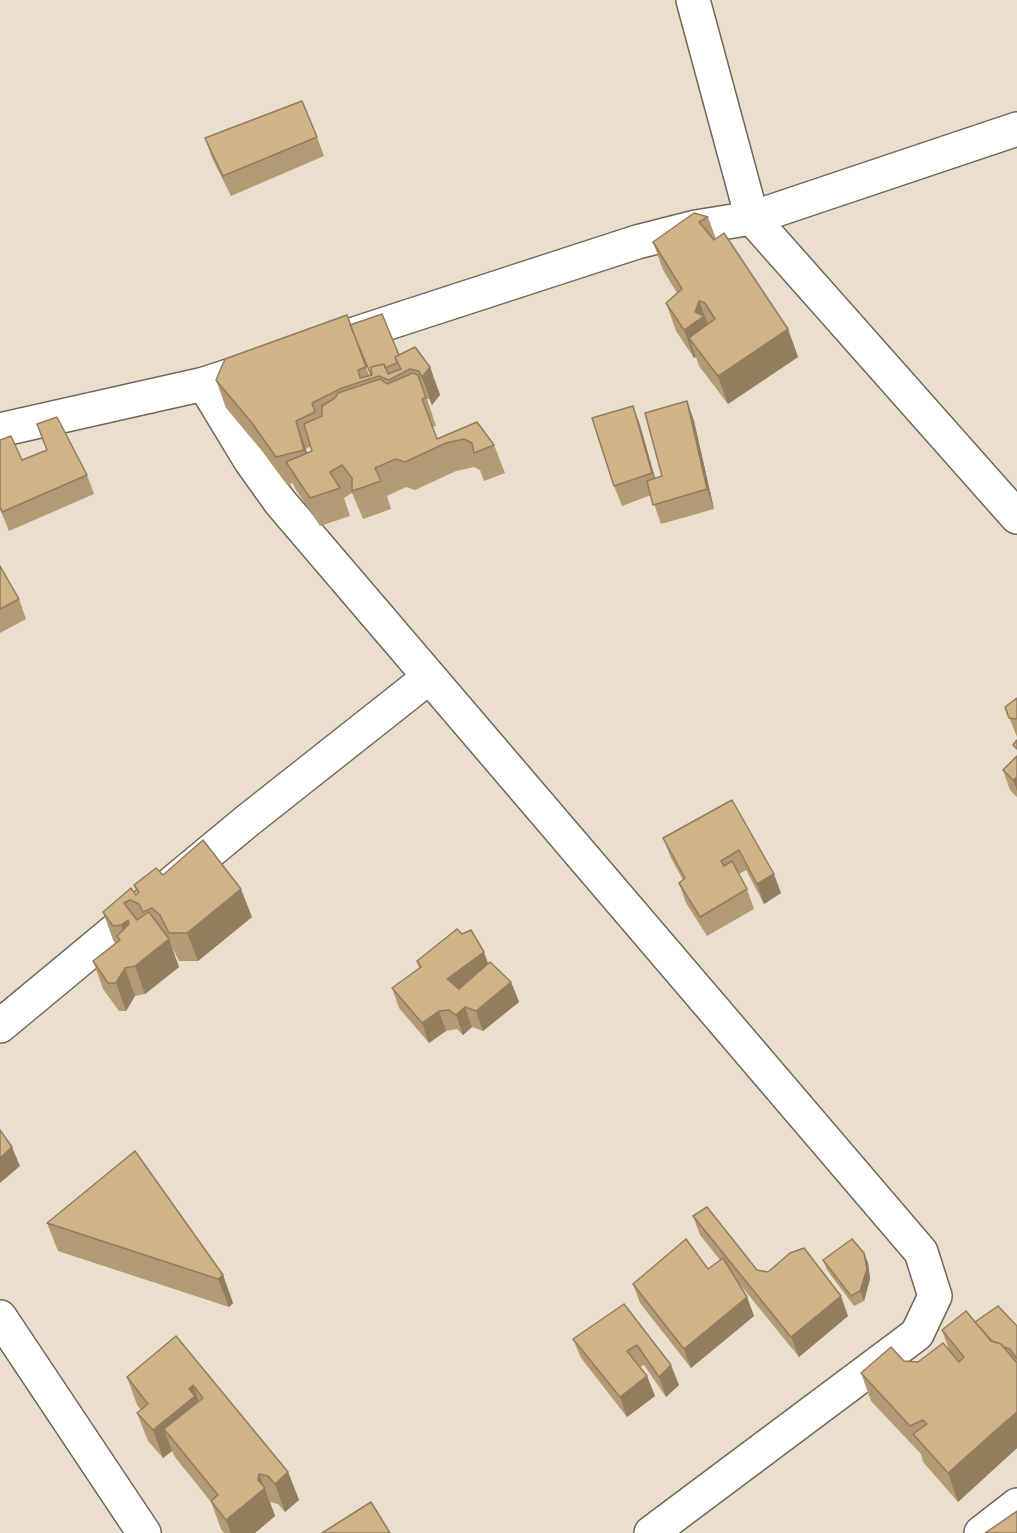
<!DOCTYPE html>
<style>
body{margin:0}
canvas{display:block;background:#eadecd}
</style>
<canvas width="1017" height="1533"></canvas>
<script>
const ctx = document.querySelector('canvas').getContext('2d');
ctx.lineJoin = 'round';
const shape = rows => new Path2D(rows.map(r => 'M' + r).join(''));
function stroke(path, color, width, dash) { ctx.strokeStyle = color; ctx.lineWidth = width; ctx.lineCap = dash ? 'butt' : 'round'; ctx.setLineDash(dash || []); ctx.stroke(path); }
function fill(path, color) { ctx.fillStyle = color; ctx.fill(path, 'evenodd'); }
const minor = shape([
 [1017,129,752,218,1017,517],
 [345,337,637,242,696,227,752,218,693,0],
 [259,366,204,384,250,460,280,502,921,1252,935,1296,917,1334,651,1533],
 [0,430,204,384],
 [0,1026,247,821,428,678],
 [981,1533,1017,1505]
]);
const tertiary = shape([
 [0,1317,144,1533]
]);
stroke(minor, '#726758', 36);
stroke(tertiary, '#726758', 36);
stroke(minor, '#fff', 33);
stroke(tertiary, '#fff', 33);
fill(shape([
 [317,137,324,156,231,196,212,158,205,138],
 [708,217,716,239,788,329,798,357,728,404,699,366,696,357,694,358,676,331,666,303,677,293,663,270,653,242],
 [350,325,399,355,430,367,440,395,432,405,429,399,427,399,436,426,432,427,437,439,477,422,494,445,505,473,484,481,480,470,474,467,456,471,415,490,406,487,387,496,391,509,363,519,352,493,344,498,350,516,320,526,296,490,293,483,287,485,262,451,226,408,216,380],
 [357,342,371,375,369,375],
 [311,446,312,451,307,453,306,449],
 [687,401,694,421,714,509,661,524,651,495,622,506,614,486,633,406,640,425,655,478,662,476],
 [37,424,87,475,94,494,9,531,0,509,0,440,22,460,47,451],
 [0,566,19,599,26,619,0,633],
 [1017,698,1017,737,1005,707],
 [1017,756,1017,797,1010,790,1003,770],
 [732,800,781,893,764,904,746,870,739,874,747,889,754,909,707,936,686,903,679,883,683,880,671,858,663,838],
 [163,875,252,917,198,961,179,961,171,945,179,967,145,994,135,996,126,1011,119,1011,103,989,93,961,115,943,113,940,103,912,137,894,134,885],
 [484,952,488,964,511,982,519,1002,483,1031,472,1027,463,1035,457,1029,446,1031,429,1043,399,1008,392,988,419,968,417,961],
 [693,1216,757,1270,848,1316,799,1357,738,1282,747,1297,754,1316,691,1368,640,1303,633,1284,708,1269,720,1260,700,1235],
 [47,1223,223,1275,233,1303,229,1307,58,1251],
 [864,1253,868,1263,870,1279,864,1301,854,1306,827,1270,823,1260],
 [624,1304,679,1385,666,1397,644,1365,640,1367,647,1376,655,1396,627,1417,581,1358,573,1339],
 [975,1322,1017,1326,1017,1448,958,1502,923,1462,921,1454,871,1401,861,1373,904,1361,918,1362,949,1350,942,1330],
 [176,1336,288,1472,299,1500,285,1512,278,1504,270,1502,275,1516,255,1533,224,1533,221,1529,211,1502,175,1457,172,1451,163,1458,148,1441,137,1413,141,1410,137,1405,127,1377]
]), '#b49a75');
fill(shape([
 [699,301,710,329,689,338,696,357,694,358,684,330,695,312],
 [788,329,798,357,728,404,718,376],
 [430,367,440,395,432,405,422,377],
 [687,401,694,421,714,509,707,489],
 [633,406,640,425,659,492,652,473],
 [296,421,306,449,314,478,304,450],
 [1017,777,1017,791,1013,780],
 [774,874,781,893,764,904,757,884],
 [241,889,252,917,198,961,187,933],
 [128,920,138,948,131,953,121,925],
 [169,939,179,967,145,994,135,966],
 [484,952,491,972,454,998,447,979],
 [125,968,135,996,126,1011,116,983],
 [511,982,519,1002,483,1031,476,1011],
 [465,1007,472,1027,463,1035,456,1015],
 [439,1011,446,1031,429,1043,422,1023],
 [12,1147,20,1166,0,1183,0,1158],
 [864,1253,868,1263,870,1279,864,1301,860,1291],
 [223,1275,233,1303,229,1307,218,1279],
 [841,1296,848,1316,799,1357,791,1337],
 [747,1297,754,1316,691,1368,684,1349],
 [671,1365,679,1385,666,1397,659,1377],
 [647,1376,655,1396,627,1417,620,1397],
 [193,1385,203,1413,164,1429,172,1451,163,1458,153,1430],
 [1017,1412,1017,1448,958,1502,948,1473,1004,1423],
 [288,1472,299,1500,285,1512,275,1484],
 [259,1474,275,1516,255,1533,231,1533,226,1520,258,1480]
]), '#927d5f');
const building = shape([
 [302,101,317,137,223,176,205,138,302,101],
 [694,213,708,217,699,222,714,240,724,233,788,329,718,376,689,338,715,319,705,303,699,301,695,312,704,316,684,330,666,303,682,289,653,242,694,213],
 [382,314,399,355,395,357,397,363,385,368,384,364,371,367,372,375,371,375,350,325,382,314],
 [347,315,366,367,358,370,360,378,372,375,371,367,384,364,388,374,401,369,395,357,415,347,430,367,422,377,419,371,410,369,389,380,379,376,342,388,312,403,315,412,296,421,304,450,276,457,252,423,216,380,225,359,347,315],
 [413,373,418,375,426,398,422,399,437,439,477,422,494,445,474,453,472,443,464,439,446,443,405,462,396,459,375,468,381,481,352,491,352,478,342,465,330,472,340,488,310,498,286,462,312,451,304,424,322,416,322,406,335,398,338,393,380,379,387,384,413,373],
 [687,401,707,489,653,505,647,481,662,476,645,413,687,401],
 [633,406,652,473,614,486,592,418,633,406],
 [57,417,87,475,2,512,0,507,0,440,11,436,22,460,47,450,37,424,57,417],
 [0,566,19,599,0,609,0,566],
 [1017,698,1017,718,1016,719,1009,718,1005,707,1017,698],
 [1017,740,1017,749,1013,745,1017,740],
 [1017,756,1017,777,1013,780,1003,770,1017,756],
 [732,800,774,874,757,884,739,850,721,861,724,866,732,861,747,889,700,917,679,883,685,878,663,838,732,800],
 [203,840,241,889,187,933,169,933,160,915,152,908,143,912,139,904,130,900,124,903,137,920,149,912,169,939,135,966,125,968,116,983,108,983,93,961,120,940,117,936,129,924,128,920,121,925,113,926,103,912,131,888,136,895,139,892,134,885,156,868,163,875,203,840],
 [457,929,462,934,471,930,484,952,447,979,459,989,490,962,511,982,476,1011,465,1007,456,1015,449,1010,439,1011,422,1023,392,988,421,967,417,961,457,929],
 [0,1130,12,1147,0,1158,0,1130],
 [135,1151,223,1275,218,1279,47,1223,135,1151],
 [707,1207,757,1270,768,1272,790,1253,804,1248,841,1296,791,1337,693,1216,707,1207],
 [686,1239,708,1269,723,1258,747,1297,684,1349,633,1284,686,1239],
 [852,1239,864,1253,867,1269,860,1291,851,1296,823,1260,852,1239],
 [624,1304,671,1365,659,1377,637,1345,627,1351,647,1376,620,1397,573,1339,624,1304],
 [998,1306,1017,1326,1017,1359,1010,1349,1004,1347,1001,1344,992,1341,975,1322,998,1306],
 [966,1311,991,1341,1001,1344,1017,1363,1017,1412,1004,1423,948,1473,913,1434,927,1424,923,1420,910,1426,861,1373,891,1347,904,1361,918,1362,943,1343,959,1362,964,1357,942,1330,966,1311],
 [176,1336,288,1472,275,1484,268,1476,259,1474,258,1480,265,1488,226,1520,211,1501,218,1495,164,1429,203,1398,193,1385,189,1389,195,1396,153,1430,137,1413,148,1404,127,1377,176,1336],
 [371,1502,390,1533,322,1533,371,1502],
 [1017,1511,1017,1533,985,1533,1017,1511]
]);
fill(building, '#d1b388');
stroke(building, '#927d5f', 1.5);
</script>
